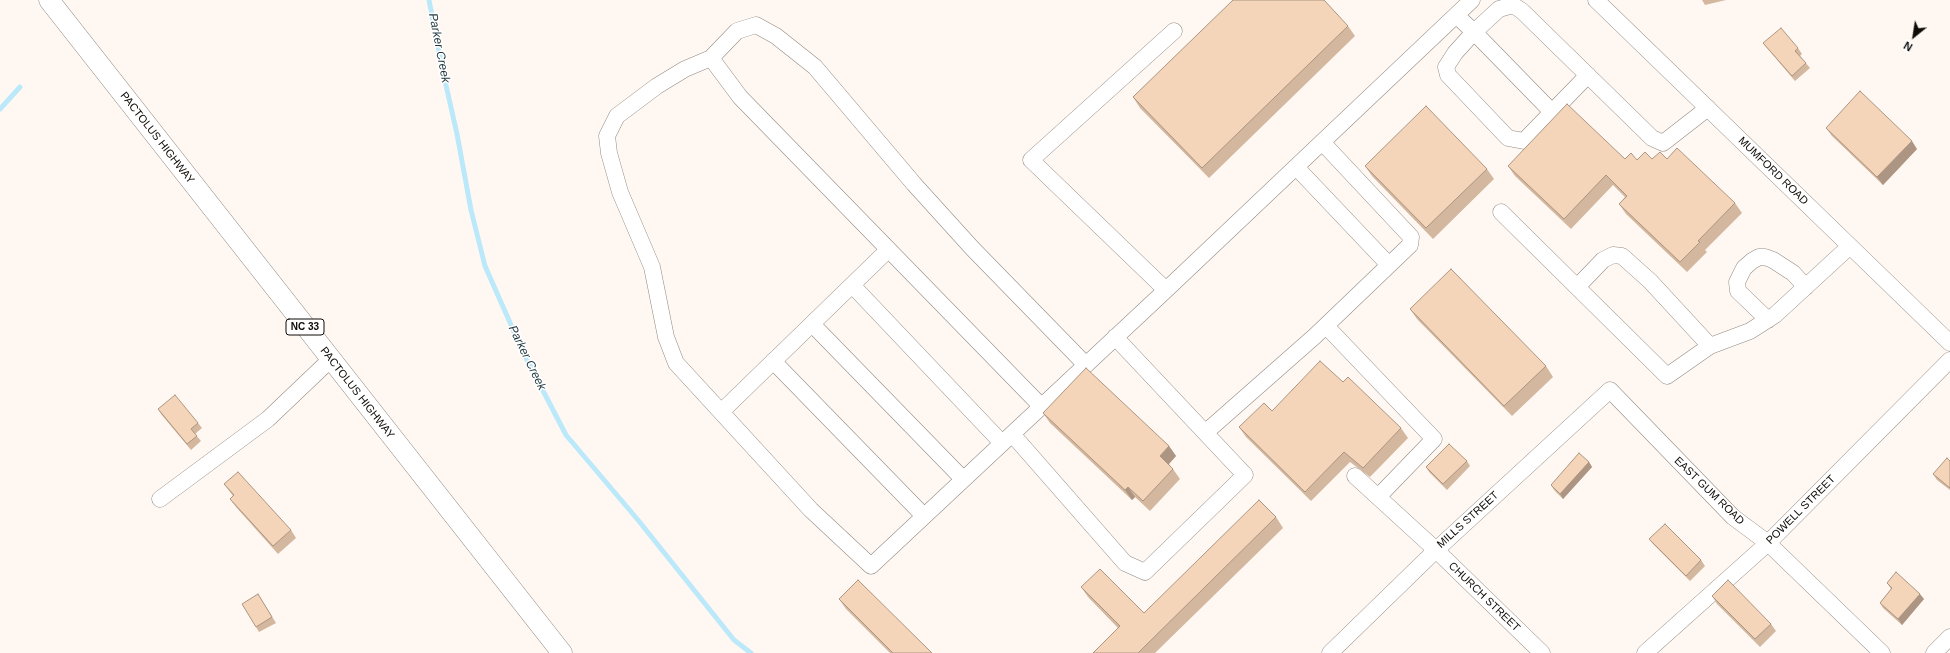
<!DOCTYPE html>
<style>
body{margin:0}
#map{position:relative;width:1950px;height:653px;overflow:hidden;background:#fff8f2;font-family:Helvetica,sans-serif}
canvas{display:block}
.north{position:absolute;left:1894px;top:16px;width:40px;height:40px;-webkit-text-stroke:3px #fff;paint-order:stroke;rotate:210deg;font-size:11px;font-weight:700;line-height:16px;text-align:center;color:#0e0b08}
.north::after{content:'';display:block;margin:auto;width:14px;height:18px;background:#0e0b08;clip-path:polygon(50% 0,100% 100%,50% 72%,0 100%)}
</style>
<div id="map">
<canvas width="1950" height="653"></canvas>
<div class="north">N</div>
</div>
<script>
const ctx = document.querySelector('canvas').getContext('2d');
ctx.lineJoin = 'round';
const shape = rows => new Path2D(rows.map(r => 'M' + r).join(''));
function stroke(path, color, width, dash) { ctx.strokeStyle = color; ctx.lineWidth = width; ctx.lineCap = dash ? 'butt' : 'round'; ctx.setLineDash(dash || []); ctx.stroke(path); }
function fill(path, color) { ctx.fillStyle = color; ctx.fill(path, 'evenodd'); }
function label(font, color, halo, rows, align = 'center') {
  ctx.font = font + ' Helvetica,sans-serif'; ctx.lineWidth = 3; ctx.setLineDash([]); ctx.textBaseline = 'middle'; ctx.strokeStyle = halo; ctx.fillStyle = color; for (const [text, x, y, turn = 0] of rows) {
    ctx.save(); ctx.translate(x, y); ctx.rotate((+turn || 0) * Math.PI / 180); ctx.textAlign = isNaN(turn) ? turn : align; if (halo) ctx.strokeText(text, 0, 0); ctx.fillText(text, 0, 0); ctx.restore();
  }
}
stroke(shape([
 [429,0,443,72,457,134,471,210,485,266,523,352,566,435,638,520,734,640,751,653],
 [0,109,20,87]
]), '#bce9fa', 5);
const minor = shape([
 [1596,0,1950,343],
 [1456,15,1474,32,1499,9,1513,5,1522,11,1652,138,1663,143,1708,108],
 [711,58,740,97,1041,406],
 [1552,112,1474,32,1455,53,1446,67,1448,75,1508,138,1524,141,1588,75],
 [1296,167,1389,265],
 [1501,212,1667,376,1710,346,1750,331,1775,315,1850,246],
 [852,285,1002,443],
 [1577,287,1603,260,1613,255,1622,256,1650,281,1710,346],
 [1166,290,1031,160,1174,31],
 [1768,320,1738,291,1737,282,1744,268,1752,261,1759,257,1765,257,1773,260,1793,273,1806,287],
 [812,324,963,479],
 [1326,326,1434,439,1378,497],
 [773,361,924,516],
 [1086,365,972,248,914,184,815,67,776,36,756,25,737,31,711,58,685,69,657,86,617,116,607,136,609,153,620,192,652,267,666,337,676,363,811,510,871,566,1166,290,1472,0],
 [721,412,888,250],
 [1206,432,1315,336,1410,245,1411,237,1322,142],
 [1012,434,1125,563,1145,572,1245,475,1115,337],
 [1355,476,1436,550,1542,653],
 [160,499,268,419,331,359],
 [1330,653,1436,550,1610,390,1733,517,1768,543,1882,653],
 [1645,653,1768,543,1950,360],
 [1934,653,1950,637]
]);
const major = shape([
 [49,0,562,653]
]);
stroke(minor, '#928a84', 17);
stroke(major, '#928a84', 21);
stroke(minor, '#fff', 16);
stroke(major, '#fff', 20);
fill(shape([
 [1702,0,1726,0,1705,5],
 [1348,26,1355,36,1209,178,1140,108,1133,97],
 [1763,43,1798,48,1802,54,1800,56,1810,68,1795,81,1767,48],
 [1826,128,1917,149,1883,185,1832,136],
 [1625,159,1637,160,1667,159,1735,203,1742,213,1705,250,1707,252,1687,272,1626,214,1619,204,1625,197,1613,185,1571,229,1515,176,1508,166],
 [1365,166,1487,169,1494,179,1433,239,1372,176],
 [1410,309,1546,366,1553,377,1512,416,1417,319],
 [1343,382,1401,428,1408,438,1370,477,1350,462,1311,501,1246,437,1239,427,1272,411],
 [158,409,198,423,202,428,195,434,201,441,191,450,161,414],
 [1043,413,1169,446,1176,456,1169,464,1173,469,1180,479,1150,511,1135,497,1132,500,1050,423],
 [1467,461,1470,466,1447,490,1429,472,1426,467],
 [1950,461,1950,490,1937,480,1933,474],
 [1589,462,1592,467,1563,499,1554,490,1551,485],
 [224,484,291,530,296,538,278,554,236,507,230,499,233,496],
 [1276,517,1283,528,1155,653,1093,653,1118,628,1088,597,1081,587,1144,613],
 [1649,539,1701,560,1705,566,1690,581,1653,544],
 [1887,583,1924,599,1902,625,1883,608,1880,603,1891,589],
 [258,594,276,623,259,632,256,627],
 [1712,596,1771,624,1776,631,1760,647,1717,604],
 [839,599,932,653,890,653,846,609]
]), '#d3b79f');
fill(shape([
 [1912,141,1917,149,1883,185,1877,177],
 [1169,446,1176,456,1167,466,1160,456],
 [1589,462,1592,467,1563,499,1560,494],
 [1128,487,1135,497,1132,500,1125,490],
 [1920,594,1924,599,1902,625,1898,619]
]), '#ac9582');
const building = shape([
 [1233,0,1324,0,1348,26,1202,168,1133,97,1233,0],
 [1781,28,1798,48,1795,51,1806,63,1792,76,1763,43,1781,28],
 [1860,91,1912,141,1877,177,1826,128,1860,91],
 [1567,104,1625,159,1631,153,1637,160,1645,152,1652,159,1660,152,1667,159,1677,148,1735,203,1698,241,1700,242,1680,262,1619,204,1627,196,1606,175,1564,219,1508,166,1567,104],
 [1426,106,1487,169,1426,228,1365,166,1426,106],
 [1451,269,1546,366,1504,406,1410,309,1451,269],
 [1320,361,1343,382,1348,377,1401,428,1363,468,1344,452,1305,492,1239,427,1264,403,1272,411,1320,361],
 [1086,368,1169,446,1160,456,1173,469,1143,501,1128,487,1125,490,1043,413,1086,368],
 [175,395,198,423,191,429,197,436,187,444,158,409,175,395],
 [1449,444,1467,461,1443,484,1426,467,1449,444],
 [1579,453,1589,462,1560,494,1551,485,1579,453],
 [1947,458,1950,461,1950,488,1933,474,1947,458],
 [238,472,291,530,273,546,230,499,234,495,224,484,238,472],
 [1259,500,1276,517,1138,653,1093,653,1120,626,1081,587,1100,569,1144,613,1259,500],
 [1665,524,1701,560,1686,576,1649,539,1665,524],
 [1896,572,1920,594,1898,619,1880,603,1892,588,1887,583,1896,572],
 [858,580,932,653,893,653,839,599,858,580],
 [1728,580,1771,624,1755,639,1712,596,1728,580],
 [258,594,272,617,256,627,242,604,258,594]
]);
fill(building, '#f5d5b9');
stroke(building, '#ac9582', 1);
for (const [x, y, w] of [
 [305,327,38]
]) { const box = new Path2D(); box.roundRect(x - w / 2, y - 8, w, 16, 3); ctx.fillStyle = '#fff'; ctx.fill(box); stroke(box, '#0e0b08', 1); }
label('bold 10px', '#0e0b08', null, [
 ["NC 33",305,327]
]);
label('11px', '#0e0b08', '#fff', [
 ["PACTOLUS HIGHWAY",157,138,52],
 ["MUMFORD ROAD",1773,171,44],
 ["PACTOLUS HIGHWAY",357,393,52],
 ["EAST GUM ROAD",1709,491,44],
 ["POWELL STREET",1801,510,-45],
 ["MILLS STREET",1468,520,-42],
 ["CHURCH STREET",1484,597,44]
]);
label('italic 12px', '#1d343b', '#fff', [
 ["Parker Creek",439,48,79],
 ["Parker Creek",527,358,64]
]);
</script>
